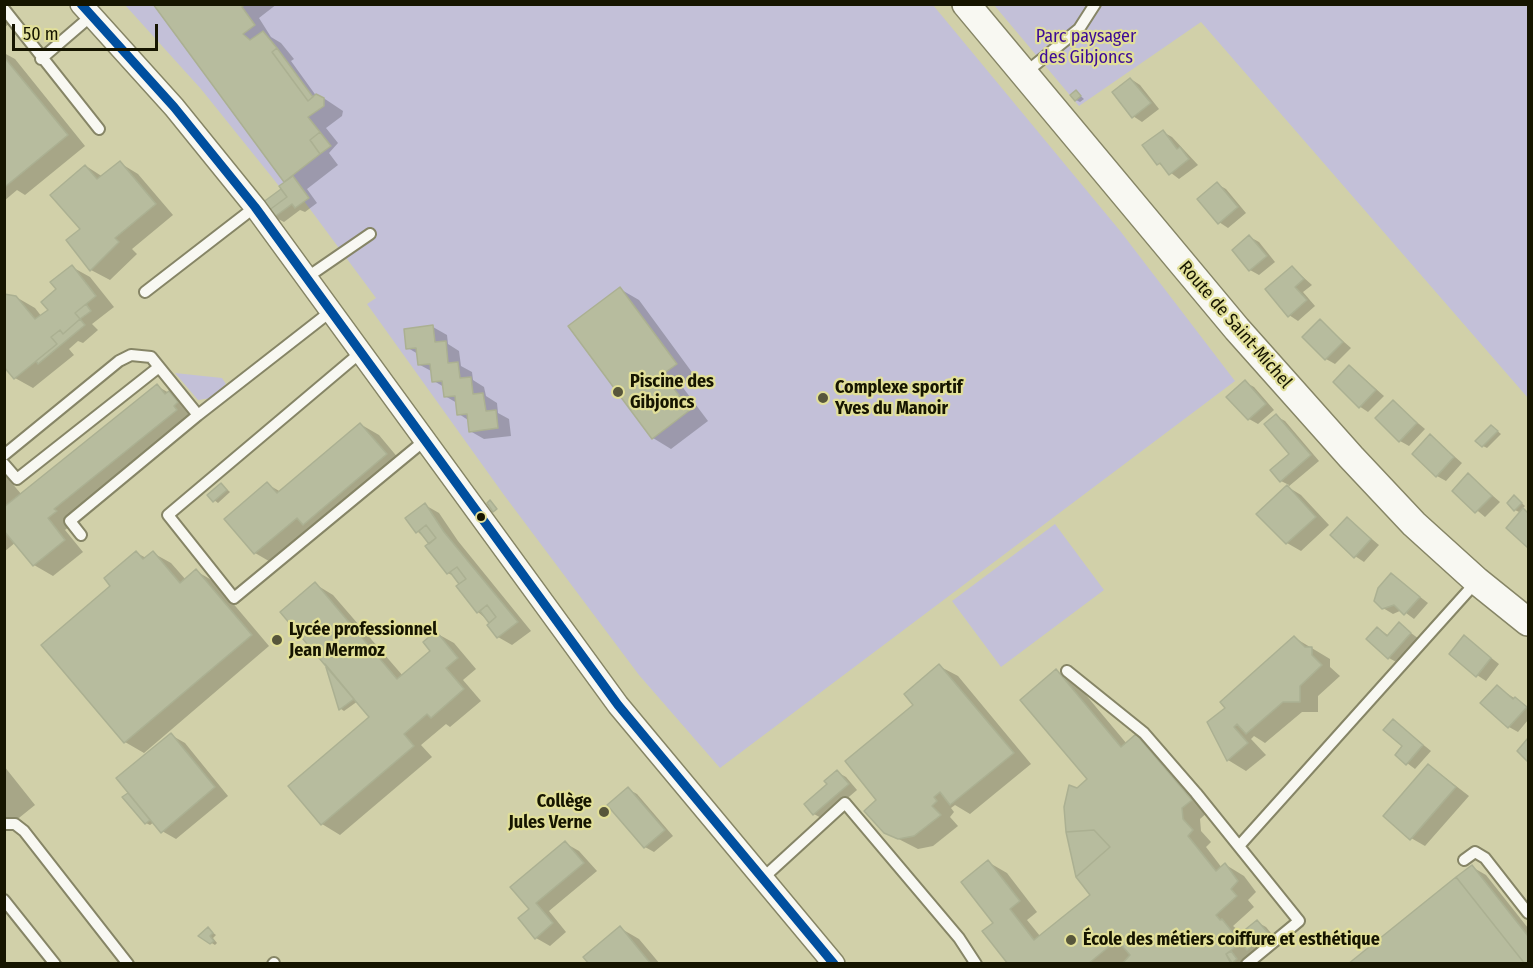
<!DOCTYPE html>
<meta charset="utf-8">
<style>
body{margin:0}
#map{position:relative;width:1533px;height:968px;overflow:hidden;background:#d1d0a9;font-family:"Fira Sans Condensed",sans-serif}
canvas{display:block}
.frame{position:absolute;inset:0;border:6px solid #161500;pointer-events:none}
.scale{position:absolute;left:12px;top:24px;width:146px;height:27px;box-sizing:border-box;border:3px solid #161500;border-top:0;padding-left:8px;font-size:18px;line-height:21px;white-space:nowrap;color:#161500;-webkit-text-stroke:4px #e1df99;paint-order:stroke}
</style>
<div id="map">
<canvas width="1533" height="968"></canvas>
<div class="frame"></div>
<div class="scale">50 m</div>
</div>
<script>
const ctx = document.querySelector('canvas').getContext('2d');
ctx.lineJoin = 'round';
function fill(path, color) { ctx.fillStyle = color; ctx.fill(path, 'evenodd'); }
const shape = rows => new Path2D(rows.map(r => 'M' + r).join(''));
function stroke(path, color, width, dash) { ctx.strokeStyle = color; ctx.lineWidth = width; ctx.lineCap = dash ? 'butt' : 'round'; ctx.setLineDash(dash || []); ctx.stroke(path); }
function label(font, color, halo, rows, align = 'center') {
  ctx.font = font + ' "Fira Sans Condensed",sans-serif'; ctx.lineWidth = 4.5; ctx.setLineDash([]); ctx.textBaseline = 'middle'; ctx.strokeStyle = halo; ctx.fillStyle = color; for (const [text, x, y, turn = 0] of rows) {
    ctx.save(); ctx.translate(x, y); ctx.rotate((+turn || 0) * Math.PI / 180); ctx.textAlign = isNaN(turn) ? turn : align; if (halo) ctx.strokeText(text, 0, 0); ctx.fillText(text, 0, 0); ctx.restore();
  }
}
fill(shape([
 [125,5,933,5,1121,232,1235,381,720,768,639,675,504,495,367,304,376,298,304,201,309,197,293,176,279,186,201,89],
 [994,5,1528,5,1528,398,1201,22,1079,106],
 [175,373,222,378,226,384,211,398,198,400],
 [1055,524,1104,590,1001,667,952,601]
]), '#c3c0d8');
fill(shape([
 [155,4,277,4,259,18,271,37,281,43,294,59,291,61,317,97,319,95,343,111,342,116,326,128,338,143,329,153,338,165,307,189,317,203,305,212,300,210,284,222,274,217,281,191,287,195,286,183],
 [4,14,11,22,4,28],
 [4,53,15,59,85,146,25,195,17,190,4,201],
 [1131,79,1140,85,1159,109,1142,122,1133,116],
 [1076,92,1084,99,1080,102,1076,100],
 [1163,132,1172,137,1198,165,1179,179,1158,163],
 [120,163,138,174,173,215,132,249,137,254,110,280,91,270,82,229,86,166,103,177],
 [1217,184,1226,189,1246,213,1228,228,1219,222],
 [1250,237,1259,242,1275,262,1259,275,1250,270],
 [72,267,90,277,114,307,92,324,98,330,83,343,78,341,69,349,74,355,33,388,15,378,16,297,35,308,42,317,50,310,58,289],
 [1293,268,1312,285,1303,292,1315,306,1298,321,1289,315],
 [620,289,639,300,694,375,681,385,708,421,671,449,653,438],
 [1320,321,1351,348,1335,364,1326,359],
 [433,327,447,335,448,344,459,351,461,366,472,372,473,380,484,387,486,396,497,403,498,413,509,419,511,436,484,439,470,431,468,420,459,414,457,403,445,396,444,387,434,381,433,372,420,365,418,354,408,348],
 [1350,366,1384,396,1368,412,1359,406],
 [1245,382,1254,387,1274,410,1258,424,1249,419],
 [157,386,188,404,195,421,65,530,83,552,53,576,34,565,16,542,4,552,4,474,22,495],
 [1393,402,1425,429,1409,446,1400,441],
 [1276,416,1285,421,1319,461,1288,487,1301,495,1329,525,1301,551,1287,543,1258,514,1289,485,1281,481,1291,454],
 [360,424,379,435,404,465,322,534,314,529,274,564,255,553,226,519,267,484,281,492],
 [1495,429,1501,434,1487,448,1483,446],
 [1431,436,1462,463,1446,481,1437,476],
 [1469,475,1500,502,1485,517,1454,491],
 [221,484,230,492,218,503,214,500],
 [1515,497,1525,506,1522,509,1528,513,1528,546,1508,528,1521,513,1515,510],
 [425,505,439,513,458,541,531,631,512,645,498,637,491,623,478,612,457,578,448,573,431,544,417,531],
 [1348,519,1379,545,1364,562,1355,556],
 [137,553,146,558,153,553,171,563,186,580,196,571,215,582,269,646,144,753,125,742,43,645,112,587],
 [1392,575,1428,603,1414,619,1402,610,1393,614,1383,608],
 [315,584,333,595,403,676,432,651,436,633,454,643,476,669,463,680,481,701,450,727,446,724,421,745,432,757,340,835,322,824,371,717,358,701,344,711,341,709,327,668],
 [1399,624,1419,639,1398,663,1389,658,1378,628,1389,636],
 [1465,637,1499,664,1486,681,1477,675],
 [1295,638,1330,659,1330,667,1340,676,1318,696,1318,712,1302,712,1265,743,1254,736,1251,739,1266,755,1246,771,1228,760,1209,723,1227,709],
 [939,666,958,676,1031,764,970,814,955,805,951,808,954,812,950,817,958,826,933,846,918,849,885,832,878,800,915,706],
 [1056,671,1075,682,1127,744,1136,736,1154,747,1209,811,1200,819,1201,831,1211,842,1206,847,1222,868,1226,865,1244,876,1256,892,1248,900,1254,907,1233,926,1243,934,1257,922,1266,927,1276,939,1246,964,1010,964,995,923,988,862,1007,873,1037,912,1027,920,1040,936,1092,895,1078,790,1089,779],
 [1497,687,1528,707,1528,720,1518,732,1509,727],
 [1393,720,1431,751,1415,769,1407,763,1404,746],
 [171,735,185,743,228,796,176,839,162,831,154,822,150,825,146,823,128,795,134,798],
 [1429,765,1469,796,1425,846,1411,838],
 [4,766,35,805,4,830],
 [837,772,846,777,857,790,823,819,814,814],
 [628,789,637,794,673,836,654,852,645,847,609,805],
 [565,843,579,851,597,871,549,911,566,932,550,946,536,938,531,910],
 [1472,867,1486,875,1528,928,1528,964,1351,964],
 [620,928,639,939,660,964,591,964],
 [208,929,216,935,213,938,217,943,215,945,200,936]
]), '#0003');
const building = shape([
 [153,4,245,4,242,7,255,25,243,34,250,40,263,31,277,48,272,52,308,101,316,94,324,98,324,106,308,117,320,132,310,140,320,154,284,182,153,4],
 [277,48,313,97,308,101,272,52,277,48],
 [4,57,68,135,6,186,4,184,4,57],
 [1130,78,1151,103,1132,118,1112,92,1130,78],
 [1076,90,1081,96,1075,101,1070,95,1076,90],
 [1163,130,1177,149,1180,147,1189,159,1169,175,1160,163,1157,165,1142,145,1163,130],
 [320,132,331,146,320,154,310,140,320,132],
 [120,161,156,204,115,238,119,242,90,271,66,240,80,229,50,195,85,165,97,179,120,161],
 [293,176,309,198,295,208,292,204,273,218,268,211,287,197,279,186,293,176],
 [1217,182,1238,207,1218,224,1197,199,1217,182],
 [281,189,287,197,268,211,262,203,281,189],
 [1249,235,1267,256,1249,271,1232,250,1249,235],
 [72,265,96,296,75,313,80,319,63,334,60,330,51,337,57,344,14,379,4,367,4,294,16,296,35,319,48,310,41,302,56,289,50,282,72,265],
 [1292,266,1304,279,1295,287,1307,300,1288,317,1265,289,1292,266],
 [620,287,677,364,663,374,690,410,652,439,568,326,620,287],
 [86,304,91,311,80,319,75,313,86,304],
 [80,319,85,325,38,364,36,361,57,344,51,337,60,330,63,334,80,319],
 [1320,319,1343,342,1325,360,1302,337,1320,319],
 [433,325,435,342,446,341,448,363,458,362,460,378,471,377,473,394,483,393,486,411,496,410,498,428,469,432,467,414,457,415,455,396,444,397,442,381,432,382,430,364,418,365,416,348,406,349,404,329,433,325],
 [1349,365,1376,390,1359,408,1333,382,1349,365],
 [1245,380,1266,404,1248,420,1226,397,1245,380],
 [157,384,165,394,169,391,178,402,174,406,177,410,54,509,57,511,48,518,65,540,33,566,4,531,4,507,157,384],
 [1393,400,1417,423,1399,442,1375,418,1393,400],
 [1276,414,1311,455,1280,482,1270,470,1289,454,1264,424,1276,414],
 [360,423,387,454,303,525,297,518,254,554,224,519,267,482,277,493,360,423],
 [1491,425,1498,431,1482,447,1475,441,1491,425],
 [1430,434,1454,457,1436,477,1412,454,1430,434],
 [1468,473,1492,496,1475,513,1452,491,1468,473],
 [221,483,227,490,213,502,207,495,221,483],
 [1287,485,1316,517,1286,544,1256,514,1287,485],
 [1514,495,1522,503,1514,511,1507,503,1514,495],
 [490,500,497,509,493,512,487,503,490,500],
 [425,503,444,532,518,622,497,638,487,625,496,617,487,605,477,613,456,586,466,579,457,567,447,574,425,546,436,538,426,525,416,533,405,518,425,503],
 [1523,508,1528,513,1528,548,1506,528,1523,508],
 [1347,517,1371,539,1354,558,1330,535,1347,517],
 [426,525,436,538,429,544,419,531,426,525],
 [136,551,143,559,153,551,180,583,196,569,252,635,124,743,41,645,110,586,104,578,136,551],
 [457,567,466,579,459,584,450,572,457,567],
 [1391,573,1420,597,1404,615,1394,605,1382,609,1374,601,1378,588,1391,573],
 [315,582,397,679,430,651,423,642,436,631,458,658,446,668,464,689,431,718,427,714,404,734,414,746,321,825,288,786,369,717,280,612,315,582],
 [487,605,496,617,489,623,480,611,487,605],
 [1399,622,1411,633,1388,659,1366,639,1377,627,1387,636,1399,622],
 [1464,635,1491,658,1476,677,1449,654,1464,635],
 [1294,636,1305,647,1312,647,1312,655,1322,665,1300,686,1300,702,1283,702,1246,734,1237,724,1234,727,1248,743,1227,761,1207,722,1225,708,1220,702,1294,636],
 [325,664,354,699,339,710,325,664],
 [939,664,1014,753,950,805,940,792,934,797,937,801,932,806,941,815,914,836,898,839,884,833,864,811,876,800,845,761,913,705,904,694,939,664],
 [1056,669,1121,747,1136,734,1192,800,1182,808,1183,819,1193,830,1188,836,1216,871,1225,863,1238,881,1231,889,1237,896,1216,915,1220,920,1222,919,1241,943,1226,954,1231,964,1122,964,1130,955,1117,940,1088,964,1008,964,982,931,993,923,961,882,988,860,1020,901,1010,909,1034,940,1090,895,1076,877,1110,847,1094,830,1066,832,1064,807,1069,785,1077,788,1087,779,1020,700,1056,669],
 [1497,685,1513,699,1515,697,1527,707,1508,728,1480,703,1497,685],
 [1393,719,1423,745,1406,765,1395,755,1402,746,1383,730,1393,719],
 [171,733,215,787,161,833,116,778,171,733],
 [1528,738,1528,762,1517,751,1528,738],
 [1428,764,1456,787,1410,840,1383,816,1428,764],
 [837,770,849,784,813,815,804,804,827,784,824,781,837,770],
 [628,787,665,830,644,848,607,805,628,787],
 [128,793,150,820,145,824,122,797,128,793],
 [1094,830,1110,847,1076,877,1066,832,1094,830],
 [565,841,584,863,536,903,553,923,535,939,518,918,529,909,510,887,565,841],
 [1472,865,1528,936,1528,964,1525,964,1456,877,1472,865],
 [1456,877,1525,964,1348,964,1456,877],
 [1257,920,1268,933,1247,950,1236,937,1257,920],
 [620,926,651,964,589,964,583,957,620,926],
 [208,927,213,933,210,936,214,941,210,944,198,936,208,927],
 [1231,951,1237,959,1232,963,1226,954,1231,951]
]);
fill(building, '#b7bc9e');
stroke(building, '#abb092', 1.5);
const service = shape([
 [4,9,99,129],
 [41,59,91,16],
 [1025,73,1079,29,1095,4],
 [306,278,370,234],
 [145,292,255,207],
 [360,353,168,515,234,598,424,441],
 [4,455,119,361,131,355,151,357,198,415],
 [4,464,17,479,159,367],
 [81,535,70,521,198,415,330,312],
 [1067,671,1144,733,1196,793,1299,921,1247,964],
 [4,824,15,824,24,831,128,964],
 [1239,846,1477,581],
 [1464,860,1475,852,1485,858,1528,913],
 [763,878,845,803,959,938,976,964],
 [4,900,55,964],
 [273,964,274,963]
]);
const minor = shape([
 [81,4,174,107,255,207,618,705,834,964]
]);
const tertiary = shape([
 [966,4,1237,329,1351,457,1414,524,1477,581,1528,622]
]);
stroke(service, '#868566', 14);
stroke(minor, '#868566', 24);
stroke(tertiary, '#868566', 30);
stroke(service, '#f8f8f2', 10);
stroke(minor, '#f8f8f2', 21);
stroke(tertiary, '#f8f8f2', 27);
stroke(shape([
 [81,4,174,107,255,207,618,705,834,964]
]), '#004f9f', 9);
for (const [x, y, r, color] of [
 [618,392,6,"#57563b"],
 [823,398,6,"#57563b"],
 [481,517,5,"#161500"],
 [277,640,6,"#57563b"],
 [604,812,6,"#57563b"],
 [1071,940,6,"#57563b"]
]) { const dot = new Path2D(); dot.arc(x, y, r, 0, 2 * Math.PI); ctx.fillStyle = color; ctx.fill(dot); stroke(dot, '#e1df99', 2); }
label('18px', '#3d0b98', '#e1df99', [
 ["Parc paysager",1086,37],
 ["des Gibjoncs",1086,58]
]);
label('18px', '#161500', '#e1df99', [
 ["Route de Saint-Michel",1235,325,49]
]);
label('bold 18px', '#161500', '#e1df99', [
 ["Piscine des",630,382],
 ["Gibjoncs",630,403],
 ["Complexe sportif",835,388],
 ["Yves du Manoir",835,409],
 ["Lycée professionnel",289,630],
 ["Jean Mermoz",289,651],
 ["Collège",592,802,"right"],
 ["Jules Verne",592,823,"right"],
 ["École des métiers coiffure et esthétique",1083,940]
], 'left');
</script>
